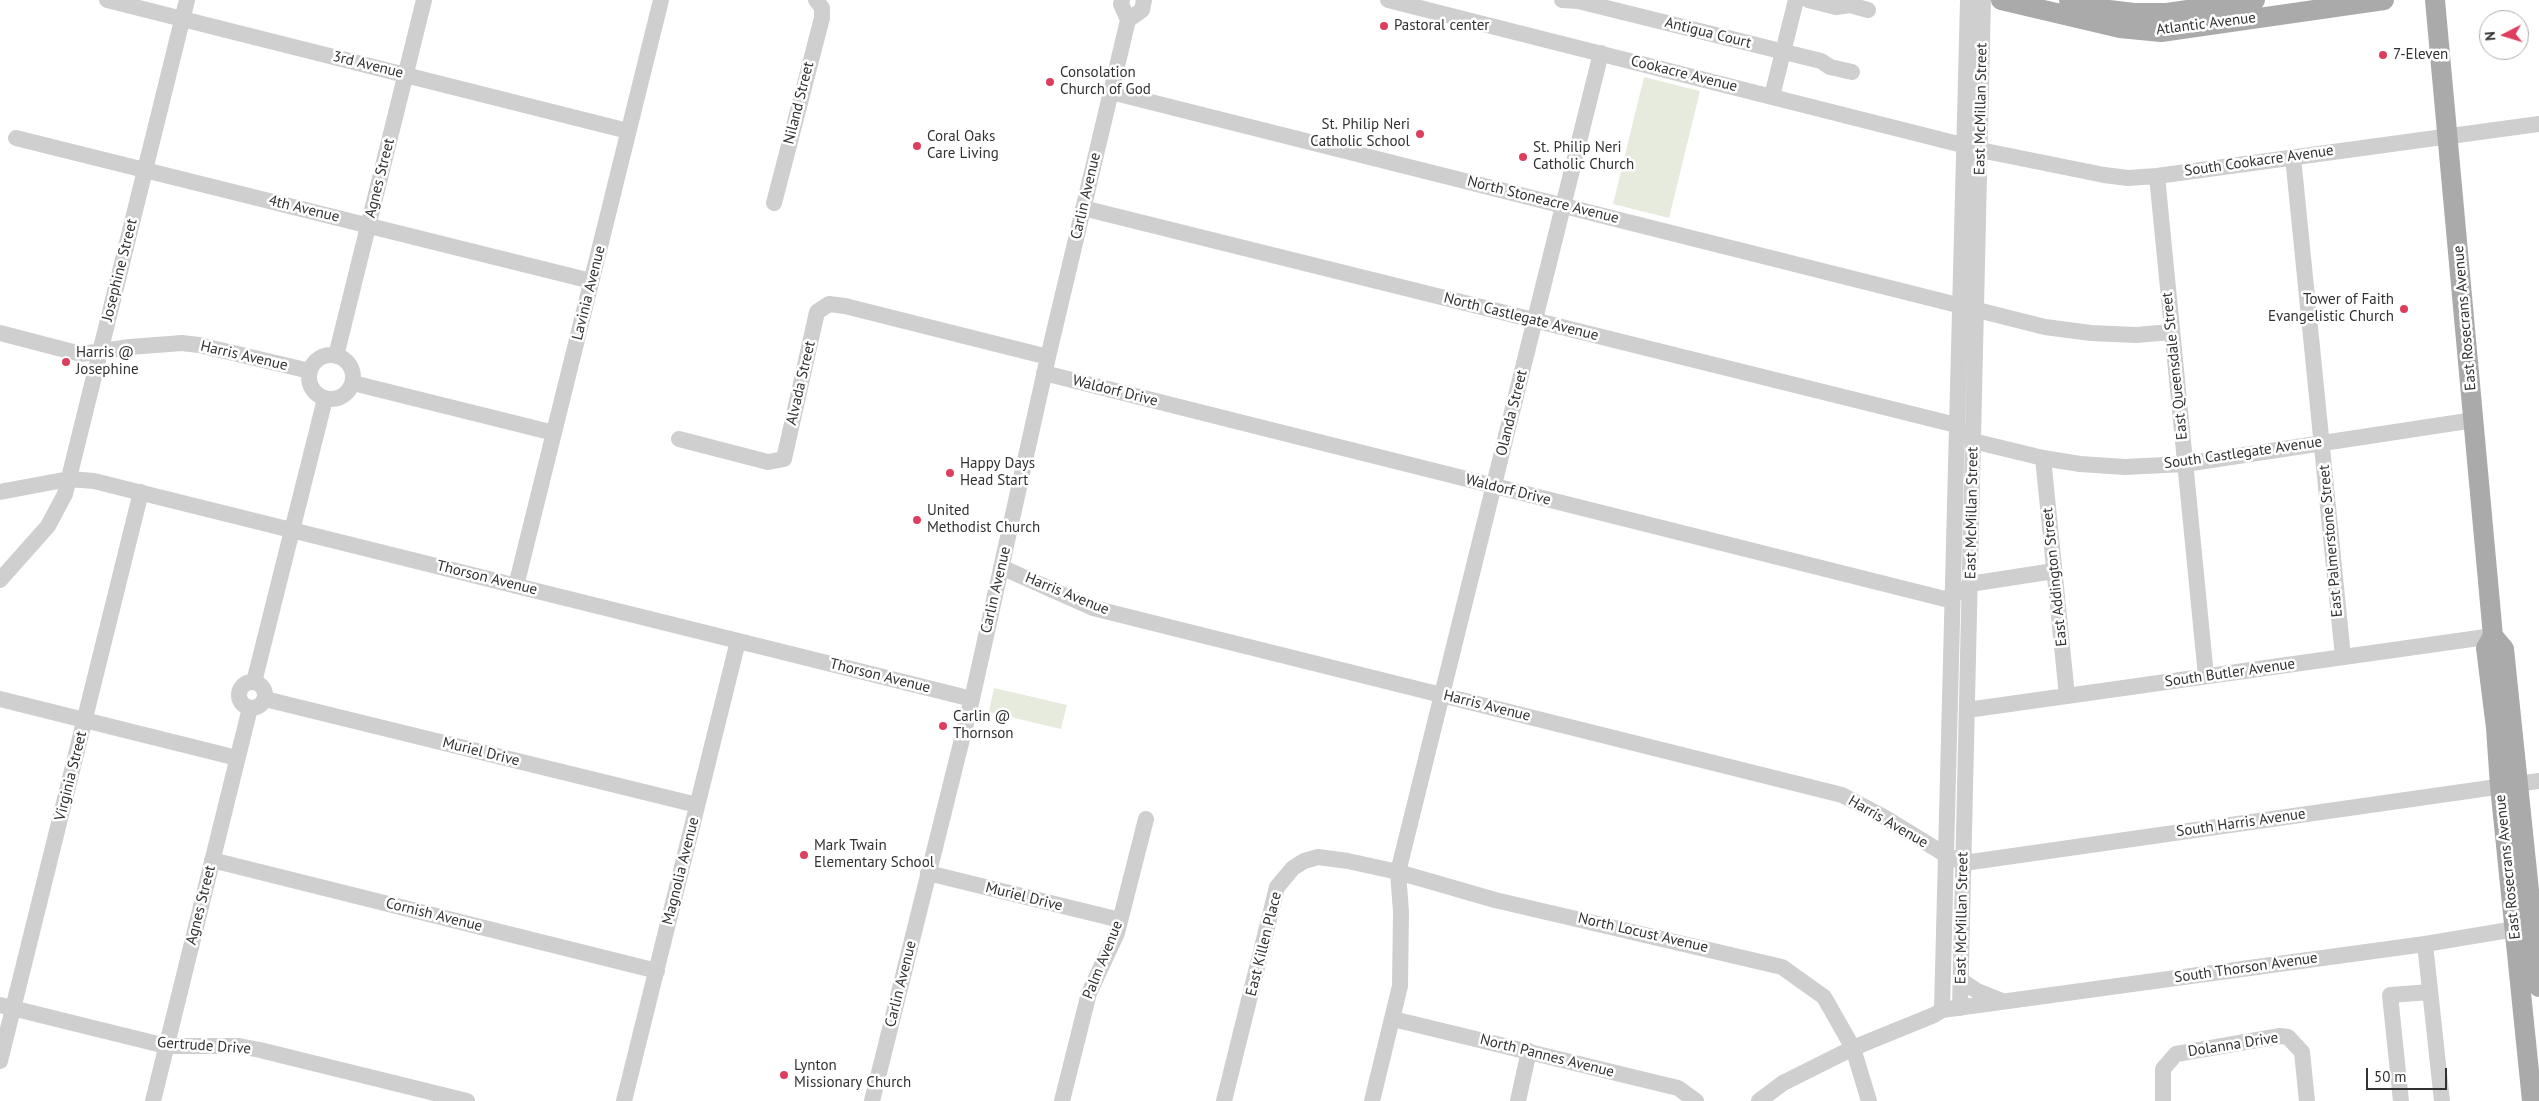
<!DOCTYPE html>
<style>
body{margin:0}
#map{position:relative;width:2539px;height:1101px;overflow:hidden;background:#fff;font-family:"PT Sans",sans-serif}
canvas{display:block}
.north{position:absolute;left:2479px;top:10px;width:50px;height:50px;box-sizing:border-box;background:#fff;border:1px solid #adadad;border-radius:50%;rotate:265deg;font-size:14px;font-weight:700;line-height:20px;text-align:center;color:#323232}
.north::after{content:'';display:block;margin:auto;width:18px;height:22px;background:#de3e5e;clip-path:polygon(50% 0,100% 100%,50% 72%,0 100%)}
.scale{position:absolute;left:2366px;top:1068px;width:81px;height:22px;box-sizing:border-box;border:2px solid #323232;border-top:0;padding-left:6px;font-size:15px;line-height:18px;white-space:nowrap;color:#323232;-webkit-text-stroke:4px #fff;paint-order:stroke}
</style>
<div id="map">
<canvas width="2539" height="1101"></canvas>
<div class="north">N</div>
<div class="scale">50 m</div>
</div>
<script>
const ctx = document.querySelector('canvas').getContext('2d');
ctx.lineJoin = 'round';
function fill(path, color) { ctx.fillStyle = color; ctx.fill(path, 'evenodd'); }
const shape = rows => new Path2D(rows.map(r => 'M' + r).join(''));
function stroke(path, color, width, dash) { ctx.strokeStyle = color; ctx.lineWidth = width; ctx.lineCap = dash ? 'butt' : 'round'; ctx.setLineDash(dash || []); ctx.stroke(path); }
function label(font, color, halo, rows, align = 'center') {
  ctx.font = font + ' "PT Sans",sans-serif'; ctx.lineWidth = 5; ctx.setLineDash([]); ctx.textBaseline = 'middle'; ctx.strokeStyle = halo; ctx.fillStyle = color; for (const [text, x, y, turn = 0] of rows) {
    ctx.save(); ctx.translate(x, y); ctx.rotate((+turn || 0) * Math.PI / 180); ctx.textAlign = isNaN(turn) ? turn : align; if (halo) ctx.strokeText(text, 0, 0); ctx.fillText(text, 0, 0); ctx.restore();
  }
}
fill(shape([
 [1644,77,1700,91,1669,218,1613,204],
 [994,688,1067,705,1061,729,989,712]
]), '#e6ebde');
stroke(shape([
 [107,0,628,131],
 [1122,0,1121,4,1128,20],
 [1388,0,1990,152,2104,175,2128,178,2157,176,2539,124],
 [1562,0,1578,1,1821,61,1830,67,1852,72],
 [1808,0,1836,7,1850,5,1868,10],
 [1111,92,2045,327,2091,333,2136,335,2171,332],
 [1772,96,1796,0],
 [16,138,591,281],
 [2293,157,2343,657],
 [2157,176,2206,676],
 [774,203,822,18,822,8,816,0],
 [1083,208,1952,424,1973,441,2043,458,2080,464,2125,467,2185,464,2474,420],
 [0,333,81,354,130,347,182,343,199,345,310,371],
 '309 377a22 22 0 1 1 44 0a22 22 0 1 1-44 0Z',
 [336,356,424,0],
 [1044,373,1945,599,1976,583,2054,571],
 [353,383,554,433],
 [679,439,768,462,784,459,817,312,829,304,845,306,1048,357],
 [2043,458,2067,696],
 [0,492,69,479,94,481,972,699],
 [1001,567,1093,608,1842,795,1884,817,1946,855,1964,863,2539,781],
 [0,580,48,526,65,494,187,0],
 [516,586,661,0],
 '239 695a13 13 0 1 1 26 0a13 13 0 1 1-26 0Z',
 [254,682,325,399],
 [0,699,237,758],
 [265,699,697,805],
 [1967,710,2493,636],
 [212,860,657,971],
 [928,873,1120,920],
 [2425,944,2442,1101],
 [1961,980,1977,991,2002,1001],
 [0,1005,166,1046,239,1046,260,1050,467,1101],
 [1960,1008,1983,0],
 [1942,1010,1968,0],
 [1393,1019,1678,1088,1696,1101],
 [0,1061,141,492],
 [153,1101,250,708],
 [624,1101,738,641],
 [872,1101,972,699,1048,357,1128,20,1142,10,1144,0],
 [1062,1101,1089,993,1117,933,1146,819],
 [1224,1101,1277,887,1293,868,1304,861,1318,857,1348,861,1398,872,1495,900,1782,967,1824,997,1853,1048,1783,1083,1759,1101],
 [1372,1101,1400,986,1401,912,1398,872,1601,53],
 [1518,1101,1529,1051],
 [1869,1101,1853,1048,1934,1015,1942,1010,2425,944,2527,927],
 [2163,1101,2163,1069,2176,1054,2280,1036,2288,1037,2302,1052,2307,1101],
 [2401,1101,2390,995,2430,992]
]), '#cfcfcf', 16);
stroke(shape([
 [2001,0,2120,28,2161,32,2384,0],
 [2069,0,2109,10,2134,13,2167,13,2255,0],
 [2435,0,2493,636,2504,649,2539,987],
 [2493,636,2486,648,2496,728,2500,786,2532,1101]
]), '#aaa', 20);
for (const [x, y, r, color] of [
 [1384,26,5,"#de3e5e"],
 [2383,55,5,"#de3e5e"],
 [1050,82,5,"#de3e5e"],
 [1420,134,5,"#de3e5e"],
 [917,146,5,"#de3e5e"],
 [1523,157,5,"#de3e5e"],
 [2404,309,5,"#de3e5e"],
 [66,362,5,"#de3e5e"],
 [950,473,5,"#de3e5e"],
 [917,520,5,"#de3e5e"],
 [943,726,5,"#de3e5e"],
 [804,855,5,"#de3e5e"],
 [784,1075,5,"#de3e5e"]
]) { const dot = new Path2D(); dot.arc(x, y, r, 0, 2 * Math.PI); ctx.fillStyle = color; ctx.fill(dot); stroke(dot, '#fff', 2); }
label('15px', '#323232', '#fff', [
 ["Atlantic Avenue",2206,24,-7],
 ["Antigua Court",1708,33,14],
 ["3rd Avenue",368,65,14],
 ["Cookacre Avenue",1684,74,14],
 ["Niland Street",799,103,-76],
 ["East McMillan Street",1981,109,-89],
 ["South Cookacre Avenue",2259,161,-8],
 ["Agnes Street",380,178,-76],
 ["Carlin Avenue",1086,196,-77],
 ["North Stoneacre Avenue",1543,200,14],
 ["4th Avenue",304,209,14],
 ["Josephine Street",120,270,-76],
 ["Lavinia Avenue",589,293,-76],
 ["North Castlegate Avenue",1521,317,14],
 ["East Rosecrans Avenue",2465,318,-95],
 ["Harris Avenue",244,356,13],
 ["East Queensdale Street",2175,366,-96],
 ["Alvada Street",801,383,-77],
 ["Waldorf Drive",1115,391,14],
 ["Olanda Street",1512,413,-76],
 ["South Castlegate Avenue",2243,453,-8],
 ["Waldorf Drive",1508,490,14],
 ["East McMillan Street",1972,513,-89],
 ["East Palmerstone Street",2331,541,-95],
 ["East Addington Street",2055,577,-96],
 ["Thorson Avenue",487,578,14],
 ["Carlin Avenue",996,590,-77],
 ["Harris Avenue",1067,594,22],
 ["South Butler Avenue",2230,673,-8],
 ["Thorson Avenue",880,676,14],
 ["Harris Avenue",1487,706,14],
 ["Muriel Drive",481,752,14],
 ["Virginia Street",71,776,-76],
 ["Harris Avenue",1888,822,30],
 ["South Harris Avenue",2241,823,-8],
 ["East Rosecrans Avenue",2508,867,-96],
 ["Magnolia Avenue",681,871,-76],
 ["Muriel Drive",1024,897,14],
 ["Agnes Street",201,905,-76],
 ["Cornish Avenue",434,915,14],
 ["East McMillan Street",1962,918,-89],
 ["North Locust Avenue",1643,933,13],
 ["East Killen Place",1264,944,-76],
 ["Palm Avenue",1103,960,-68],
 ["South Thorson Avenue",2246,968,-8],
 ["Carlin Avenue",901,984,-76],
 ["Dolanna Drive",2233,1045,-9],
 ["Gertrude Drive",204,1046,4],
 ["North Pannes Avenue",1547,1056,14]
]);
label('15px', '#323232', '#fff', [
 ["Pastoral center",1394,26],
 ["7-Eleven",2393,55],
 ["Consolation",1060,73],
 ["Church of God",1060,90],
 ["St. Philip Neri",1410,125,"right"],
 ["Catholic School",1410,142,"right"],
 ["Coral Oaks",927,137],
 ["Care Living",927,154],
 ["St. Philip Neri",1533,148],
 ["Catholic Church",1533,165],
 ["Tower of Faith",2394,300,"right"],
 ["Evangelistic Church",2394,317,"right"],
 ["Harris @",76,353],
 ["Josephine",76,370],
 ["Happy Days",960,464],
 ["Head Start",960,481],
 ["United",927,511],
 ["Methodist Church",927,528],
 ["Carlin @",953,717],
 ["Thornson",953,734],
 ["Mark Twain",814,846],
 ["Elementary School",814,863],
 ["Lynton",794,1066],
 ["Missionary Church",794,1083]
], 'left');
</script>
